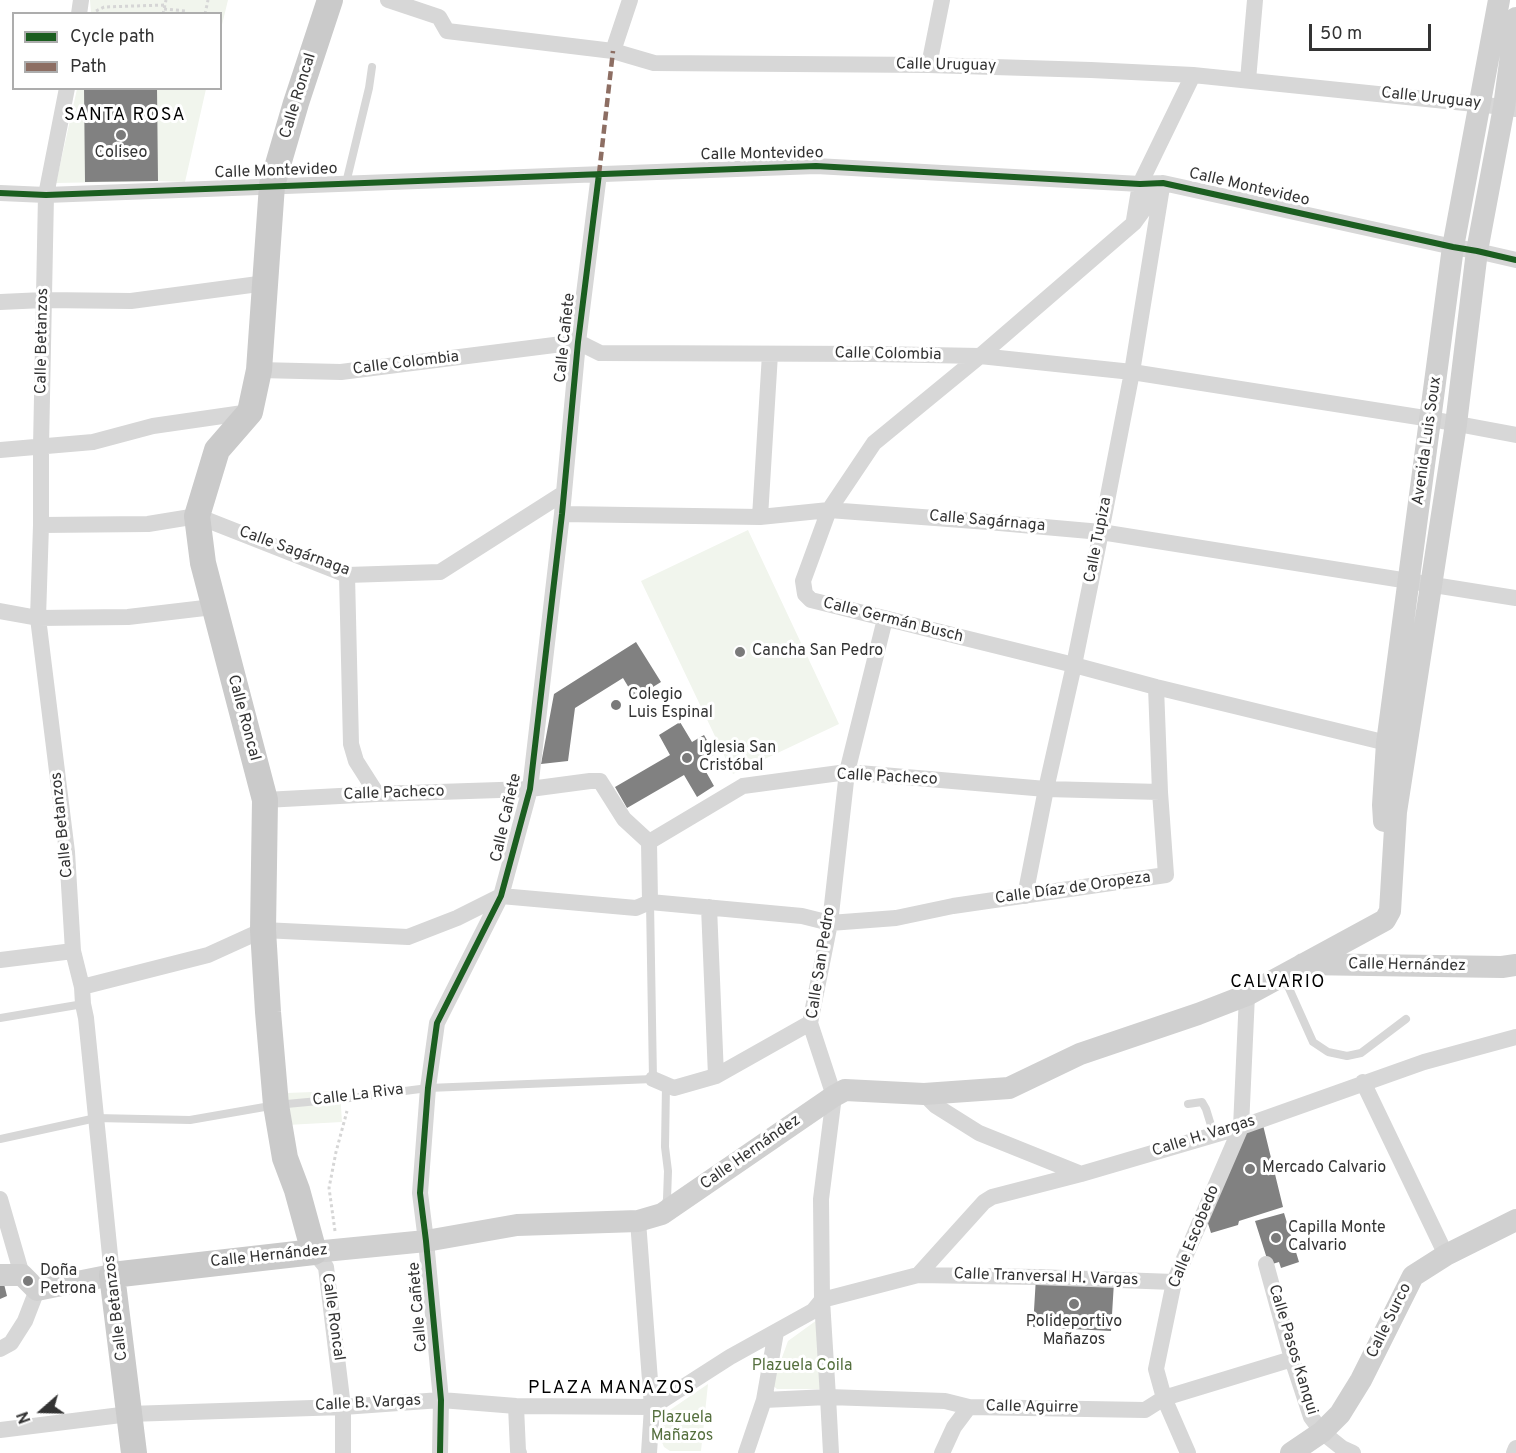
<!DOCTYPE html>
<meta charset="utf-8">
<style>
body{margin:0}
#map{position:relative;width:1516px;height:1453px;overflow:hidden;background:#fff;font-family:Overpass,sans-serif}
canvas{display:block}
.legend{position:absolute;left:12px;top:12px;width:210px;height:78px;box-sizing:border-box;background:#fff;border:2px solid #adadad;margin:0;padding:8px 10px;list-style:none;font-size:18px;color:#333}
.legend li{display:flex;align-items:center;gap:12px;height:30px}
.legend b{width:30px;border:2px solid #adadad}
.north{position:absolute;left:12px;top:1381px;width:60px;height:60px;-webkit-text-stroke:4px #fff;paint-order:stroke;rotate:250deg;font-size:16px;font-weight:700;line-height:24px;text-align:center;color:#333}
.north::after{content:'';display:block;margin:auto;width:21px;height:27px;background:#333;clip-path:polygon(50% 0,100% 100%,50% 72%,0 100%)}
.scale{position:absolute;left:1309px;top:24px;width:122px;height:27px;box-sizing:border-box;border:3px solid #333;border-top:0;padding-left:8px;font-size:18px;line-height:21px;white-space:nowrap;color:#333;-webkit-text-stroke:4px #fff;paint-order:stroke}
</style>
<div id="map">
<canvas width="1516" height="1453"></canvas>
<ul class="legend">
<li><b style="height:8px;background:#1b5e20"></b>Cycle path</li>
<li><b style="height:8px;background:#8d6e63"></b>Path</li>
</ul>
<div class="north">N</div>
<div class="scale">50 m</div>
</div>
<script>
const ctx = document.querySelector('canvas').getContext('2d');
ctx.lineJoin = 'round';
function fill(path, color) { ctx.fillStyle = color; ctx.fill(path, 'evenodd'); }
const shape = rows => new Path2D(rows.map(r => 'M' + r).join(''));
function stroke(path, color, width, dash) { ctx.strokeStyle = color; ctx.lineWidth = width; ctx.lineCap = dash ? 'butt' : 'round'; ctx.setLineDash(dash || []); ctx.stroke(path); }
function label(font, color, halo, rows, align = 'center') {
  ctx.font = font + ' Overpass,sans-serif'; ctx.lineWidth = 6; ctx.setLineDash([]); ctx.textBaseline = 'middle'; ctx.strokeStyle = halo; ctx.fillStyle = color; for (const [text, x, y, turn = 0] of rows) {
    ctx.save(); ctx.translate(x, y); ctx.rotate((+turn || 0) * Math.PI / 180); ctx.textAlign = isNaN(turn) ? turn : align; if (halo) ctx.strokeText(text, 0, 0); ctx.fillText(text, 0, 0); ctx.restore();
  }
}
fill(shape([
 [90,0,228,0,221,29,220,14,91,13],
 [77,89,206,89,185,182,158,181,56,183],
 [748,530,839,724,733,774,641,581],
 [340,1091,342,1122,287,1125,286,1093],
 [817,1320,820,1389,777,1389,772,1385,788,1341],
 [708,1384,701,1451,670,1451,664,1447,661,1440,661,1416]
]), '#f1f5ed');
fill(shape([
 [84,88,157,88,158,181,85,182],
 [636,642,661,682,635,698,623,678,575,708,568,761,541,764,554,694],
 [680,722,692,742,704,735,715,754,701,763,714,786,697,797,684,775,627,808,615,787,670,755,659,735],
 [1263,1125,1283,1207,1239,1221,1238,1225,1211,1233,1205,1214,1243,1131],
 [1284,1213,1299,1262,1281,1268,1279,1262,1269,1265,1255,1221],
 [1036,1277,1114,1282,1111,1331,1033,1327],
 [0,1280,3,1280,7,1296,0,1299]
]), '#818181');
stroke(shape([
 [164,9,186,11,185,14],
 [96,11,104,7,165,5],
 [163,14,166,0],
 [205,14,208,0],
 [335,1231,329,1188,336,1152,347,1111]
]), '#d6d6d6', 3, [3, 3]);
stroke(shape([
 [346,183,369,88,372,67],
 [1283,975,1313,1042,1328,1052,1347,1056,1361,1053,1406,1019],
 [0,1018,83,1004],
 [1188,1104,1202,1102,1206,1109,1214,1135],
 [0,1139,96,1118,190,1120,276,1105,350,1098,428,1088,653,1079,650,902],
 [665,1206,667,1199,668,1171,665,1147,666,1085]
]), '#d7d7d7', 8);
stroke(shape([
 [388,0,439,17,447,31,613,51,654,63,929,65,1091,70,1193,75,1504,107,1516,109],
 [79,14,81,0],
 [613,51,630,0],
 [929,65,942,0],
 [1248,80,1255,0],
 [67,88,46,195,41,447,41,525,38,618,67,852,73,951,82,987,83,1004,86,1018,112,1275],
 [1163,183,1134,223,980,356,874,443,829,510,803,581,805,594,811,600,1074,665,1156,687,1387,743],
 [0,193,46,195,816,166,1140,184,1163,183,1453,247,1477,251,1516,260],
 [1134,220,1140,184,1193,75],
 [0,302,44,300,131,301,266,283],
 [259,370,341,372,578,342,600,353,873,354,980,356,1132,372,1431,419,1516,435],
 [0,450,93,442,153,426,250,412],
 [562,514,760,517,829,510,988,522,1101,532,1516,598],
 [760,517,770,354],
 [41,525,148,524,197,516,347,575,440,572,564,493],
 [347,575,351,744,356,761,377,794],
 [0,611,38,618,128,617,213,607],
 [265,800,377,794,530,789,590,781,600,781,624,819,649,842,743,786,847,772,1046,789,1160,792],
 [1025,896,1046,789,1074,665,1101,532,1132,372,1162,187],
 [650,902,802,916,830,923,896,918,953,906,1166,875,1160,792,1156,687],
 [709,907,716,1076],
 [0,960,73,951],
 [82,987,208,955,263,930,408,937,457,918,501,896,636,908,650,902,649,842],
 [653,1079,674,1088,716,1076,810,1023],
 [1363,1082,1446,1255],
 [924,1094,936,1106,979,1133,1081,1174],
 [0,1199,22,1275],
 [638,1221,652,1407,649,1453],
 [314,1252,326,1267,343,1407,343,1453],
 [1266,1264,1292,1359,1311,1417,1322,1432,1342,1448,1353,1453],
 [918,1275,984,1202,992,1197,1081,1174,1241,1127,1424,1062,1516,1037],
 [0,1349,11,1343,25,1321,37,1290],
 [764,1400,828,1397,945,1401,969,1407,1145,1410,1164,1398,1292,1359],
 [516,1406,518,1451,519,1453],
 [0,1430,129,1414,343,1407,441,1400,516,1406,652,1407,730,1357,813,1311,822,1300,918,1275,1036,1277,1174,1282],
 [440,1453,441,1400,426,1241,420,1193,428,1088,437,1023,501,896,530,789,562,514,578,342,599,174],
 [746,1453,764,1400,776,1332],
 [831,1453,828,1397,822,1300,821,1199,834,1096,810,1023,830,923,847,772,885,619],
 [942,1453,954,1427,969,1407],
 [1188,1453,1164,1398,1156,1369,1174,1282,1241,1127,1247,995],
 [1514,1453,1516,1448]
]), '#d7d7d7', 16);
stroke(shape([
 [1384,821,1383,805,1387,743,1453,247,1499,0],
 [1303,964,1502,967,1516,965],
 [314,1252,426,1241,517,1225,638,1221,662,1214,834,1096,845,1090,924,1094,1009,1088,1080,1054,1198,1014,1247,995,1385,920,1390,911,1396,812,1456,424,1477,251,1504,107,1516,18],
 [0,1275,22,1275,37,1290,112,1275],
 [1291,1453,1322,1432,1340,1414,1361,1380,1413,1276,1446,1255,1516,1220]
]), '#d0d0d0', 22);
stroke(shape([
 [134,1453,112,1275,314,1252,297,1190,285,1158,276,1105,268,1012,263,930,265,800,203,563,197,516,217,450,250,412,259,370,272,185,296,103,330,0]
]), '#cacaca', 26);
stroke(shape([
 [599,174,613,51]
]), '#8d6e63', 4.5, [9, 4.5]);
stroke(shape([
 [0,193,46,195,816,166,1140,184,1163,183,1453,247,1477,251,1516,260],
 [440,1453,441,1400,426,1241,420,1193,428,1088,437,1023,501,896,530,789,562,514,578,342,599,174]
]), '#1b5e20', 6);
for (const [x, y, r, color] of [
 [121,135,6,"#7a7a7a"],
 [740,652,6,"#7a7a7a"],
 [616,705,6,"#7a7a7a"],
 [687,758,6,"#7a7a7a"],
 [1250,1169,6,"#7a7a7a"],
 [1276,1238,6,"#7a7a7a"],
 [28,1281,6,"#7a7a7a"],
 [1074,1304,6,"#7a7a7a"]
]) { const dot = new Path2D(); dot.arc(x, y, r, 0, 2 * Math.PI); ctx.fillStyle = color; ctx.fill(dot); stroke(dot, '#fff', 2); }
label('16px', '#333', '#fff', [
 ["Calle Uruguay",946,66,1],
 ["Calle Roncal",299,96,-73],
 ["Calle Uruguay",1431,99,6],
 ["Calle Montevideo",762,155,-1],
 ["Calle Montevideo",276,172,-2],
 ["Calle Montevideo",1249,188,13],
 ["Calle Cañete",566,338,-84],
 ["Calle Betanzos",43,341,-89],
 ["Calle Colombia",888,355,1],
 ["Calle Colombia",406,364,-7],
 ["Avenida Luis Soux",1428,441,-82],
 ["Calle Sagárnaga",987,522,5],
 ["Calle Tupiza",1099,540,-79],
 ["Calle Sagárnaga",294,552,20],
 ["Calle Germán Busch",893,621,14],
 ["Calle Roncal",243,718,75],
 ["Calle Pacheco",887,778,3],
 ["Calle Pacheco",394,794,-2],
 ["Calle Cañete",507,818,-77],
 ["Calle Betanzos",63,825,-96],
 ["Calle Díaz de Oropeza",1073,889,-8],
 ["Calle San Pedro",822,963,-81],
 ["Calle Hernández",1407,966,1],
 ["Calle La Riva",358,1096,-7],
 ["Calle H. Vargas",1204,1137,-17],
 ["Calle Hernández",751,1153,-35],
 ["Calle Escobedo",1195,1237,-68],
 ["Calle Hernández",269,1257,-6],
 ["Calle Tranversal H. Vargas",1046,1278,2],
 ["Calle Cañete",419,1307,-95],
 ["Calle Betanzos",117,1308,-97],
 ["Calle Roncal",332,1317,82],
 ["Calle Surco",1390,1321,-64],
 ["Calle Pasos Kanqui",1292,1350,73],
 ["Calle B. Vargas",368,1404,-3],
 ["Calle Aguirre",1032,1408,1]
]);
label('16px', '#333', '#fff', [
 ["Coliseo",121,154,"center"],
 ["Cancha San Pedro",752,652],
 ["Colegio",628,696],
 ["Luis Espinal",628,714],
 ["Iglesia San",699,749],
 ["Cristóbal",699,767],
 ["Mercado Calvario",1262,1169],
 ["Capilla Monte",1288,1229],
 ["Calvario",1288,1247],
 ["Doña",40,1272],
 ["Petrona",40,1290],
 ["Polideportivo",1074,1323,"center"],
 ["Mañazos",1074,1341,"center"]
], 'left');
label('16px', '#56703f', '#fff', [
 ["Plazuela Coila",802,1367],
 ["Plazuela",682,1419],
 ["Mañazos",682,1437]
]);
ctx.letterSpacing = '1.5px';
label('18px', '#000', '#fff', [
 ["SANTA ROSA",125,116],
 ["CALVARIO",1278,983],
 ["PLAZA MANAZOS",612,1389]
]);
ctx.letterSpacing = '0px';
</script>
